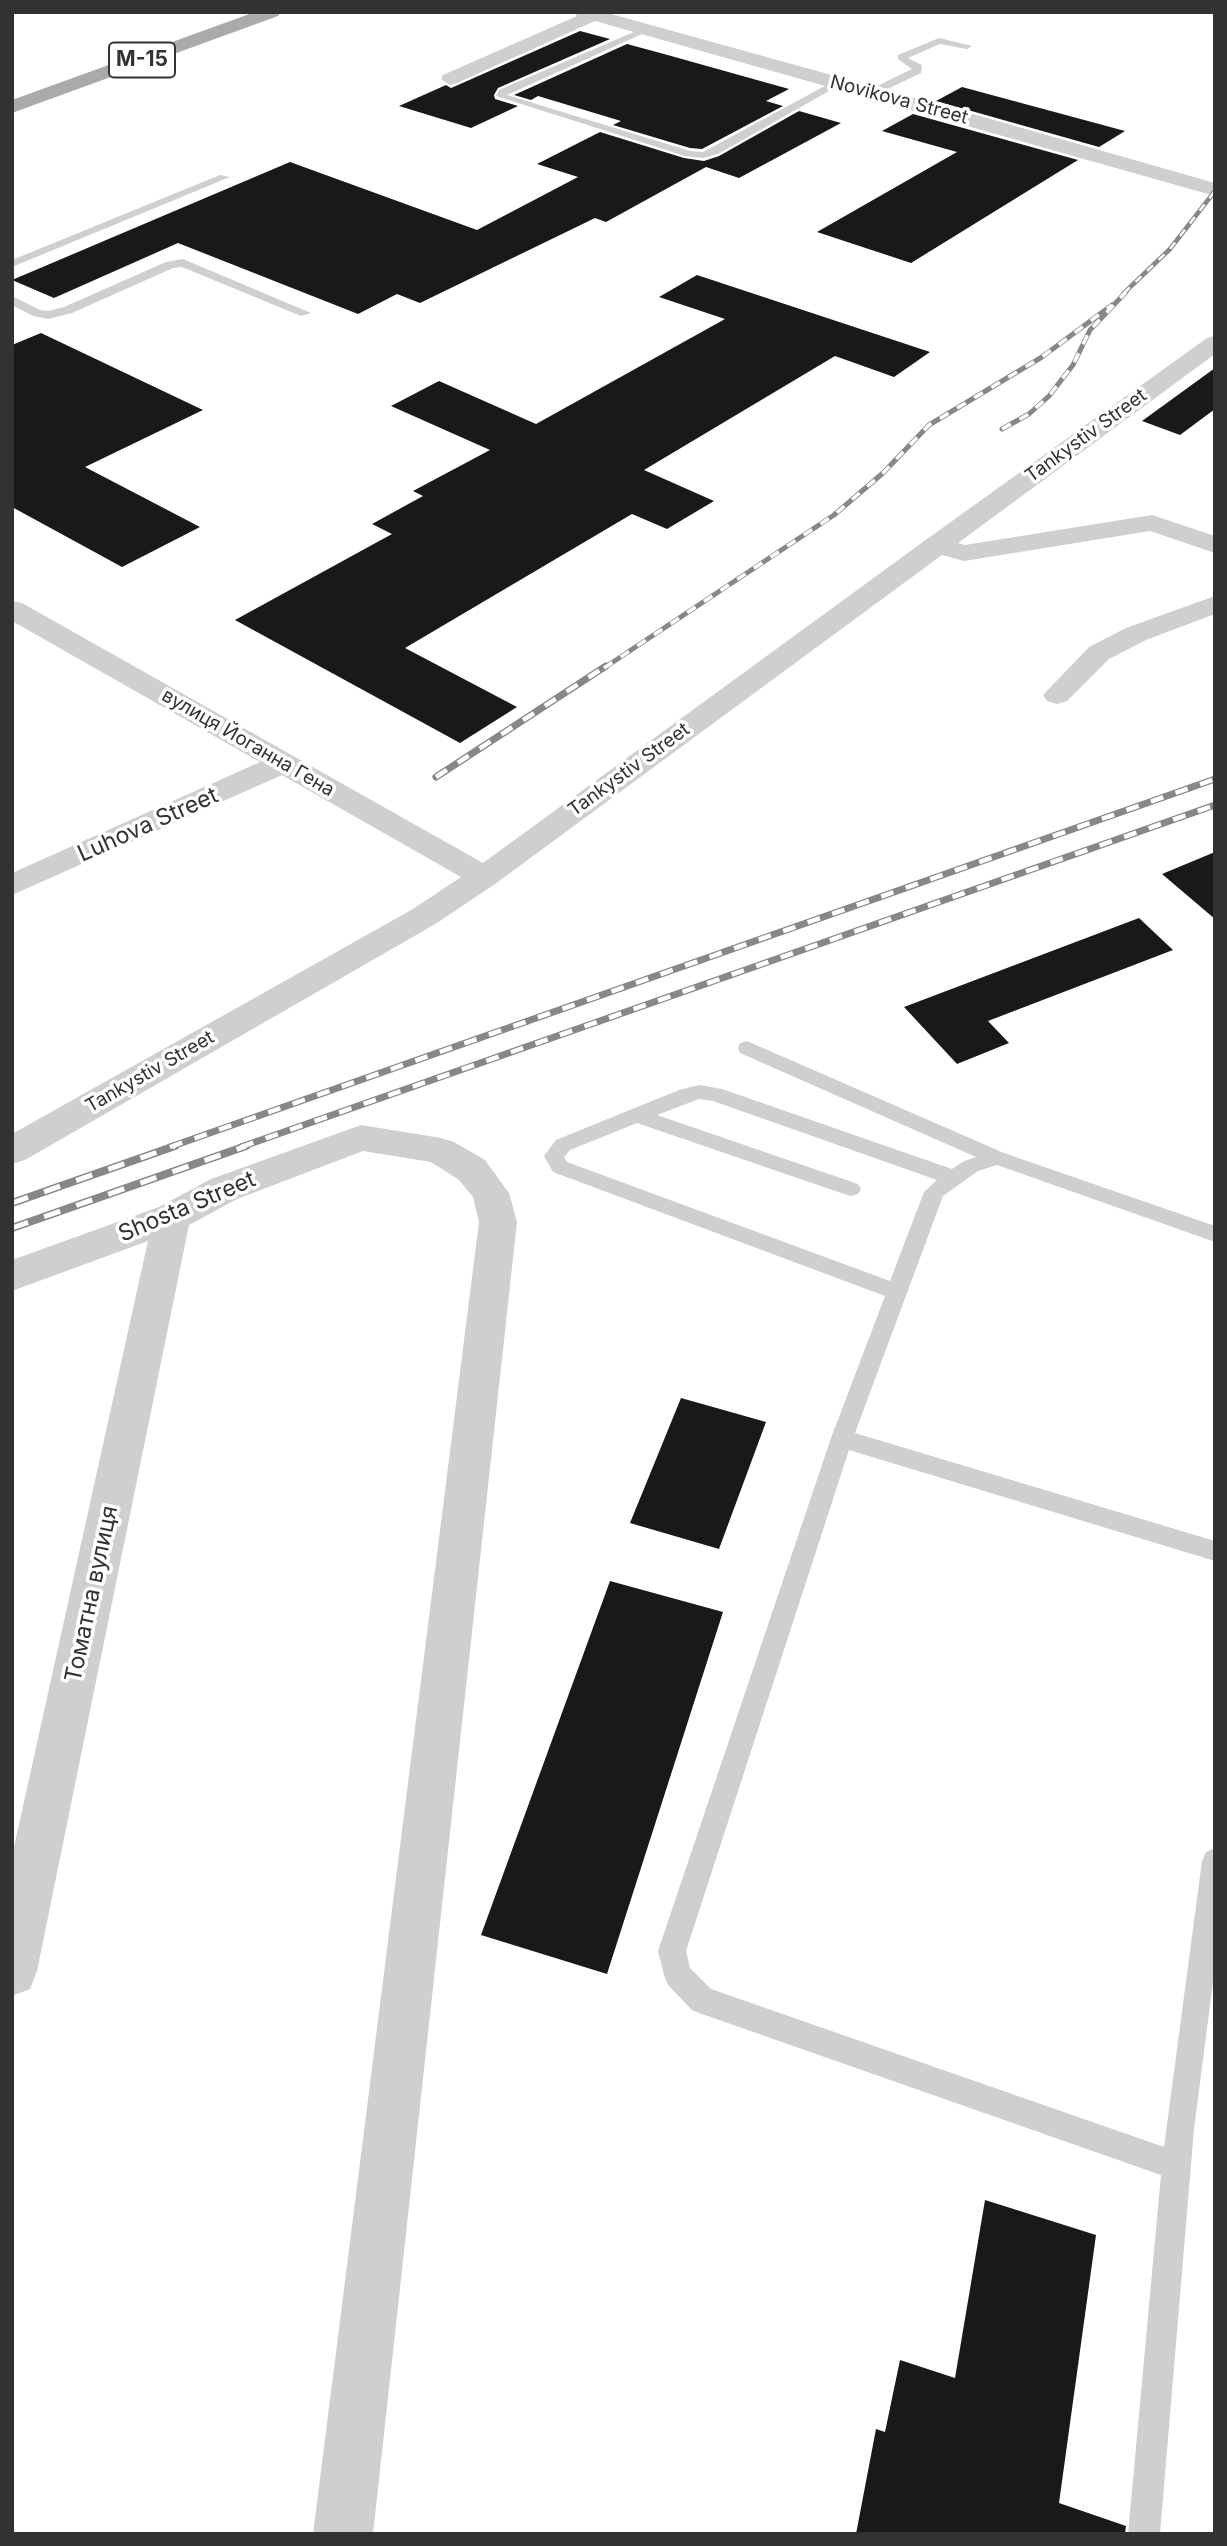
<!DOCTYPE html>
<meta charset="utf-8">
<style>
body{margin:0}
#map{position:relative;width:1227px;height:2546px;overflow:hidden;background:#fff;font-family:Inter,sans-serif}
canvas{display:block}
.frame{position:absolute;inset:0;border:14px solid #323232;pointer-events:none}
</style>
<div id="map">
<canvas width="1227" height="2546"></canvas>
<div class="frame"></div>
</div>
<script>
const ctx = document.querySelector('canvas').getContext('2d');
ctx.lineJoin = 'round';
function fill(path, color) { ctx.fillStyle = color; ctx.fill(path, 'evenodd'); }
const shape = rows => new Path2D(rows.map(r => 'M' + r).join(''));
function stroke(path, color, width, dash) { ctx.strokeStyle = color; ctx.lineWidth = width; ctx.lineCap = dash ? 'butt' : 'round'; ctx.setLineDash(dash || []); ctx.stroke(path); }
function label(font, color, halo, rows, align = 'center') {
  ctx.font = font + ' Inter,sans-serif'; ctx.lineWidth = 7; ctx.setLineDash([]); ctx.textBaseline = 'middle'; ctx.strokeStyle = halo; ctx.fillStyle = color; for (const [text, x, y, turn = 0] of rows) {
    ctx.save(); ctx.translate(x, y); ctx.rotate((+turn || 0) * Math.PI / 180); ctx.textAlign = isNaN(turn) ? turn : align; if (halo) ctx.strokeText(text, 0, 0); ctx.fillText(text, 0, 0); ctx.restore();
  }
}
fill(shape([
 [580,31,610,39,498,88,494,95,495,99,518,106,471,128,399,106,446,85,451,88,458,85],
 [627,44,664,54,789,89,766,101,783,106,702,149,690,148,613,125,621,121,538,96,531,100,514,95],
 [962,87,1125,131,1099,147,936,101],
 [799,111,841,123,739,178,706,167,606,222,595,218,420,303,397,294,358,314,178,243,54,298,12,280,290,162,477,230,578,177,537,164,600,132,684,158,704,161,719,156],
 [913,114,1078,160,911,263,817,232,957,152,882,131],
 [697,275,930,352,894,377,835,356,644,470,714,501,667,529,632,514,405,648,517,707,460,743,235,620,392,534,372,524,423,496,413,491,490,450,391,406,439,381,536,424,725,319,659,297],
 [41,333,203,410,85,467,200,527,122,567,12,507,12,345],
 [1215,368,1215,409,1180,435,1142,421],
 [1215,852,1215,919,1162,874],
 [1139,918,1173,950,988,1021,1009,1043,957,1064,904,1007],
 [681,1398,766,1422,719,1549,630,1523],
 [610,1581,723,1612,607,1974,481,1935],
 [985,2200,1096,2235,1059,2503,1126,2526,1125,2534,856,2534,876,2429,885,2432,900,2360,955,2378]
]), '#191919');
fill(shape([
 [643,28,651,30,507,95,690,151,703,152,834,81,843,83,718,154,703,158,685,156,496,96,499,90,643,28],
 [939,38,972,46,967,49,940,44,908,58,922,65,921,73,877,94,869,94,869,90,912,69,898,59,898,55,939,38],
 [220,175,230,177,12,267,12,260,220,175],
 [183,259,311,313,301,316,182,267,173,268,72,313,48,319,33,316,12,305,12,296,40,310,48,311,64,307,166,262,183,259],
 [747,1041,1004,1153,1215,1226,1215,1242,997,1165,978,1171,943,1196,855,1433,1215,1541,1215,1561,849,1450,686,1951,690,1968,711,1989,1164,2147,1202,1861,1206,1852,1215,1848,1215,1967,1194,2129,1160,2534,1128,2534,1161,2175,702,2014,692,2010,668,1985,664,1975,658,1951,831,1438,885,1296,553,1172,544,1156,556,1140,679,1090,699,1085,722,1089,952,1169,964,1161,976,1157,740,1053,738,1048,740,1043,747,1041],
 [699,1099,713,1101,937,1180,924,1192,890,1281,567,1162,564,1157,570,1150,637,1123,844,1194,851,1196,858,1194,861,1189,858,1184,657,1115,699,1099]
]), '#cfcfcf');
fill(shape([
 [574,12,604,12,994,120,1215,183,1215,196,595,21,457,83,450,85,441,79,443,75,577,16,574,12],
 [1215,336,1215,354,958,543,965,545,1152,515,1215,536,1215,553,1150,531,964,561,942,555,495,884,437,923,25,1160,12,1164,12,1134,413,909,461,877,282,775,12,895,12,873,260,762,12,621,12,601,22,603,483,863,927,539,1207,338,1215,336],
 [1215,596,1215,614,1146,640,1109,659,1067,701,1057,704,1047,701,1043,695,1089,647,1126,628,1215,596],
 [361,1125,441,1138,454,1142,485,1160,509,1193,517,1222,373,2534,313,2534,479,1222,473,1197,459,1180,431,1162,363,1151,237,1199,189,1225,37,1971,30,1989,12,1996,12,1856,148,1241,12,1291,12,1260,159,1207,211,1179,361,1125]
]), '#cfcfcf');
fill(shape([
 [255,12,281,12,278,16,12,113,12,100,255,12]
]), '#aaa');
const railFar3 = shape([
 [1124,293,1170,249,1215,191]
]);
const railFar2 = shape([
 [1002,429,1029,414,1049,396,1073,365,1090,330,1126,292],
 [604,668,834,515,883,473,929,425,1042,357,1112,305]
]);
const railFar1 = shape([
 [436,777,606,666],
 [170,1147,1215,779],
 [241,1147,1215,805]
]);
const rail = shape([
 [12,1203,175,1146],
 [12,1228,246,1146]
]);
stroke(railFar3, '#878787', 4.5);
stroke(railFar2, '#878787', 5);
stroke(railFar1, '#878787', 7);
stroke(rail, '#878787', 8);
stroke(railFar3, '#fff', 2.5, [8]);
stroke(railFar2, '#fff', 3.5, [10]);
stroke(railFar1, '#fff', 4.5, [13]);
stroke(rail, '#fff', 5, [17]);
label('19px', '#323232', '#fff', [
 ["Novikova Street",899,100,15],
 ["Tankystiv Street",1086,436,-36],
 ["вулиця Йоганна Гена",248,743,30],
 ["Tankystiv Street",629,770,-36],
 ["Tankystiv Street",150,1072,-30]
]);
for (const [x, y, w] of [
 [142,60,66]
]) { const box = new Path2D(); box.roundRect(x - w / 2, y - 17.5, w, 35, 5); ctx.fillStyle = '#fff'; ctx.fill(box); stroke(box, '#323232', 2); }
label('bold 21px', '#323232', null, [
 ["М-15",142,60]
]);
label('23px', '#323232', '#fff', [
 ["Luhova Street",148,825,-24],
 ["Shosta Street",187,1207,-23],
 ["Томатна вулиця",92,1594,-78]
]);
</script>
